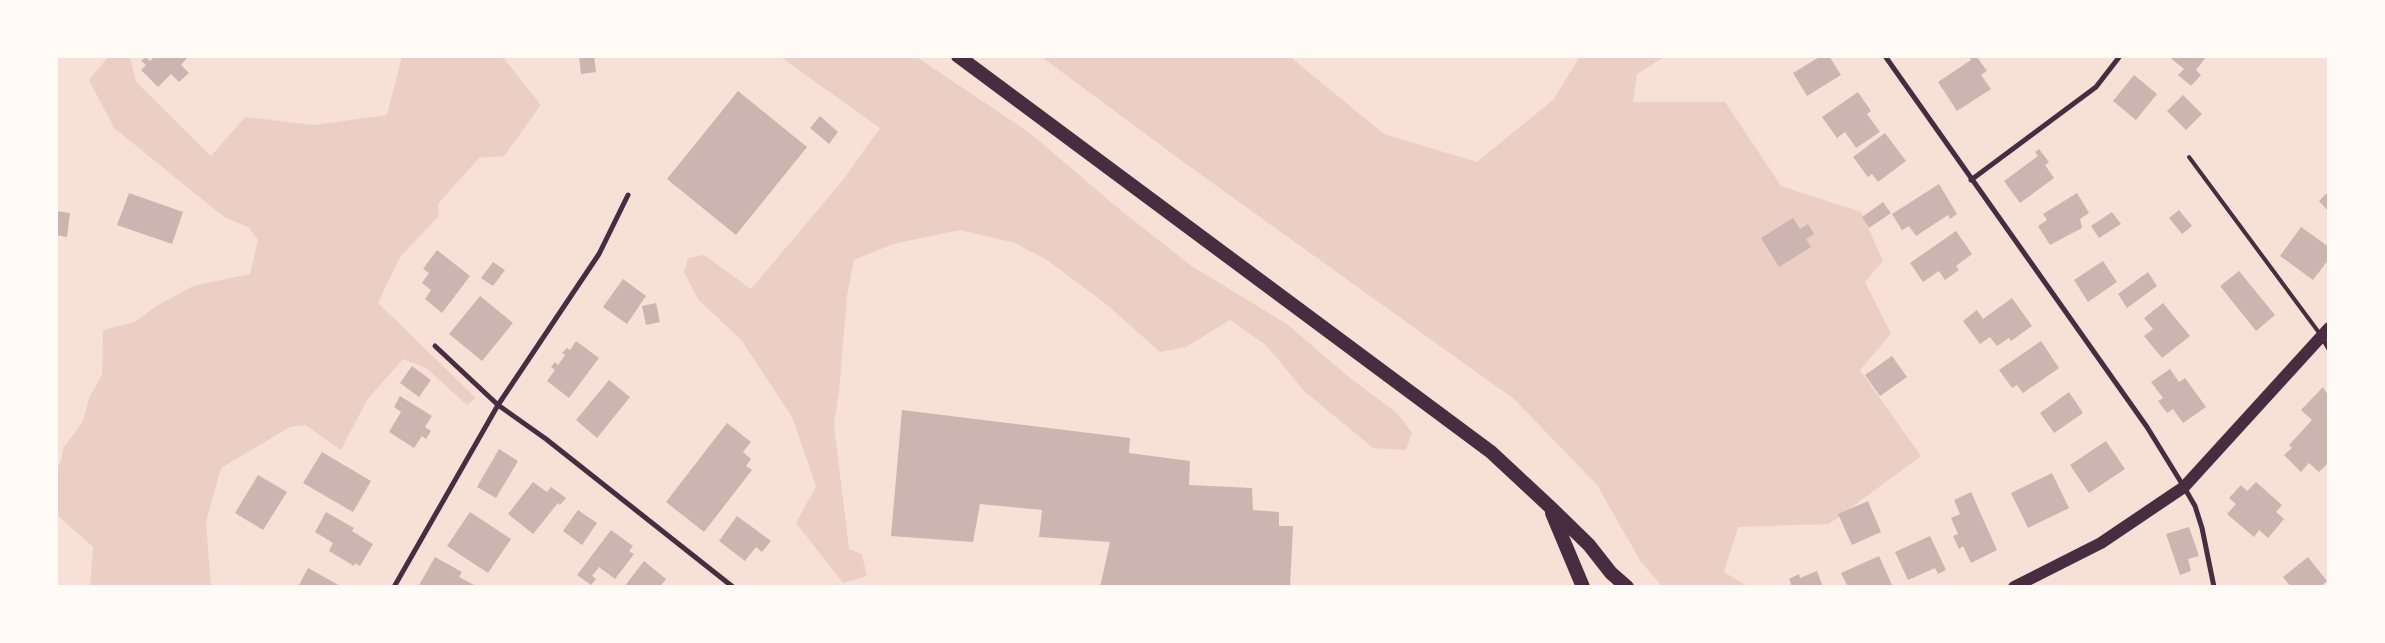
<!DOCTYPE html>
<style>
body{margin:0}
#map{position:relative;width:2385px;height:643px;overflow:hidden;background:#f7e1d7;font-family:"IBM Plex Serif",serif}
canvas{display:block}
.frame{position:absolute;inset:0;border:58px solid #fffaf5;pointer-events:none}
</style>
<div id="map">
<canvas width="2385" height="643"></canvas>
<div class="frame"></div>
</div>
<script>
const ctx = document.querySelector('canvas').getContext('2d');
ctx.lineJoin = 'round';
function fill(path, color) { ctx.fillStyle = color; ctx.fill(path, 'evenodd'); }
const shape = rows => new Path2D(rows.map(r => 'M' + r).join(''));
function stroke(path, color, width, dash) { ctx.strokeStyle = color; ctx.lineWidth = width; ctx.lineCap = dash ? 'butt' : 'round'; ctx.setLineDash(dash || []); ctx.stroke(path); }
fill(shape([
 [109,56,130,56,136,82,211,156,245,117,314,125,387,115,402,56,502,56,541,105,504,156,479,158,438,204,439,216,400,257,378,303,476,398,467,405,426,368,403,359,367,400,341,450,305,425,290,427,221,468,206,522,211,587,90,587,93,547,56,514,56,465,60,464,64,447,82,423,90,396,102,375,103,330,135,322,155,307,193,286,250,274,258,240,248,227,224,217,114,128,89,80],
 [779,56,915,56,1030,133,1113,204,1190,265,1287,324,1350,378,1398,414,1412,433,1406,450,1373,448,1304,391,1266,345,1230,320,1186,347,1160,352,1106,304,1047,260,1015,243,960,230,893,244,854,260,847,296,839,392,834,425,849,549,862,554,867,576,843,583,796,523,816,486,792,417,742,341,698,299,684,272,688,258,704,255,751,289,843,180,880,128],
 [1040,56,1289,56,1384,134,1477,162,1554,99,1580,56,1666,56,1637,74,1633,102,1725,102,1781,186,1861,212,1883,261,1865,282,1891,334,1860,370,1921,456,1829,524,1738,527,1724,572,1749,587,1663,587,1641,562,1597,485,1514,399,1204,177]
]), '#ebcfc5');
fill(shape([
 [155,56,189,56,181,65,189,73,179,82,171,74,158,87,141,70,146,65,141,61,146,57,150,61],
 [579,56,594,56,596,72,581,74],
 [1821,56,1829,56,1841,75,1807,96,1793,73],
 [1969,56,1979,56,1977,57,1987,71,1981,75,1991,89,1957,111,1938,82,1971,60],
 [2168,56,2207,56,2196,70,2201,75,2191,86,2178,75,2184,69],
 [2134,75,2157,94,2136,120,2113,101],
 [738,91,807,147,736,235,667,179],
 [1858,92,1871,111,1867,114,1880,132,1856,148,1845,132,1837,138,1822,117],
 [2183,95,2202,114,2186,130,2167,111],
 [820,116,838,132,829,144,810,128],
 [1885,133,1906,161,1878,182,1872,174,1868,177,1853,157],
 [2039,149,2049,162,2045,165,2054,178,2020,203,2004,181,2038,156,2035,152],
 [1939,184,1957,214,1950,219,1948,215,1916,236,1909,226,1902,230,1892,214],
 [2329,191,2329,212,2319,201],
 [129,193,183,212,172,244,117,225],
 [2077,193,2089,213,2080,219,2082,228,2050,245,2038,226,2047,220,2043,214],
 [1883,202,1891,213,1869,228,1862,217],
 [2179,210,2192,226,2182,234,2169,218],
 [56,211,70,213,67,237,56,235],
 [2112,212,2121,224,2099,238,2091,226],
 [1793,218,1800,229,1808,224,1814,234,1806,239,1811,247,1779,267,1761,238],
 [2301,227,2329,247,2329,259,2313,280,2280,256],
 [1956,231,1972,254,1956,266,1959,270,1945,280,1939,271,1923,282,1910,263],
 [437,250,470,276,442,313,425,299,431,290,422,283,429,273,423,269],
 [2103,261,2117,282,2088,302,2074,280],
 [493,262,505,270,493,286,481,278],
 [2239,271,2275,315,2256,331,2220,286],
 [2148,272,2157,286,2127,308,2118,294],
 [623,279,646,296,627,324,603,307],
 [480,296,513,323,482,361,449,334],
 [2012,298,2032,326,2011,341,2009,338,1997,346,1990,337,1980,344,1963,321,1977,310,1983,319],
 [656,303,660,322,646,325,642,306],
 [2163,303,2190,336,2162,358,2144,336,2153,329,2144,318],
 [576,341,599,358,569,398,547,381,555,370,551,367,555,362,558,365,565,355,562,353,567,348,570,350],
 [2041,341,2059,368,2023,393,2017,385,2012,388,1999,370],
 [1892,356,1907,377,1880,396,1865,375],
 [412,366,431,380,419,397,400,383],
 [2170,369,2179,382,2185,378,2206,407,2183,423,2173,409,2167,413,2158,401,2163,398,2151,382],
 [609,380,630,397,597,438,576,420],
 [2323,387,2329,397,2329,462,2319,472,2309,463,2301,472,2284,455,2292,448,2289,445,2312,420,2301,410],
 [2069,392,2083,413,2054,433,2040,413],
 [400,396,432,416,425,427,431,431,426,439,422,436,414,448,389,432,401,412,394,407],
 [902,410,1130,438,1129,453,1190,461,1189,485,1252,488,1253,510,1279,512,1279,526,1293,526,1290,587,1100,587,1110,542,1039,537,1042,510,980,504,973,542,891,536],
 [727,423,751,442,743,452,751,459,746,466,752,470,704,532,666,502],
 [2106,441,2125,469,2089,493,2070,465],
 [499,449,518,461,496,498,477,487],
 [322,452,371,481,353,512,303,483],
 [2052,473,2069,508,2028,528,2011,493],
 [258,475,287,492,263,530,235,513],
 [533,482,547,492,551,487,566,498,560,505,558,503,533,534,508,514],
 [2256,482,2282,505,2276,512,2284,519,2268,538,2259,530,2254,537,2227,514,2236,504,2229,498,2241,485,2247,491],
 [1971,492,1997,550,1971,563,1963,546,1959,549,1953,536,1958,534,1951,518,1960,514,1954,500],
 [1868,501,1881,532,1852,545,1838,514],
 [578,510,597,523,582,545,563,531],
 [326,512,354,528,352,531,373,544,360,566,355,563,354,566,329,551,333,543,315,532],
 [470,512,511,539,488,573,447,546],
 [737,516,771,541,762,552,756,547,745,561,719,541],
 [2189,527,2199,556,2188,559,2191,571,2180,575,2166,534],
 [611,530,633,546,629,551,634,554,615,579,599,567,592,576,596,579,591,585,577,575],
 [1930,536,1946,570,1938,574,1935,568,1908,580,1895,552],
 [1879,556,1893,587,1848,587,1841,573],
 [435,557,462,572,459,577,474,585,473,587,418,587],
 [2308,557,2327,581,2320,587,2291,587,2283,577],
 [644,561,666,579,660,587,624,587],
 [308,568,342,587,298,587],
 [1817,571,1823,587,1792,587,1789,579,1799,574,1800,578]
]), '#ccb4b1');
stroke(shape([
 [2189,157,2320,334]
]), '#4a2c40', 4);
stroke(shape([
 [1885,56,2147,427,2184,487,2195,506,2202,528,2214,587],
 [1971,180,2096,87,2120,56],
 [2322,337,2329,349],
 [435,346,498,405,546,439,733,587],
 [394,587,498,405,599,254,628,195]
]), '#4a2c40', 5);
stroke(shape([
 [2014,587,2101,543,2184,487,2329,328]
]), '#4a2c40', 12);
stroke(shape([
 [958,56,1491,452,1549,506,1589,545,1611,573,1627,587],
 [1552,513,1583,587]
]), '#4a2c40', 14);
</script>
